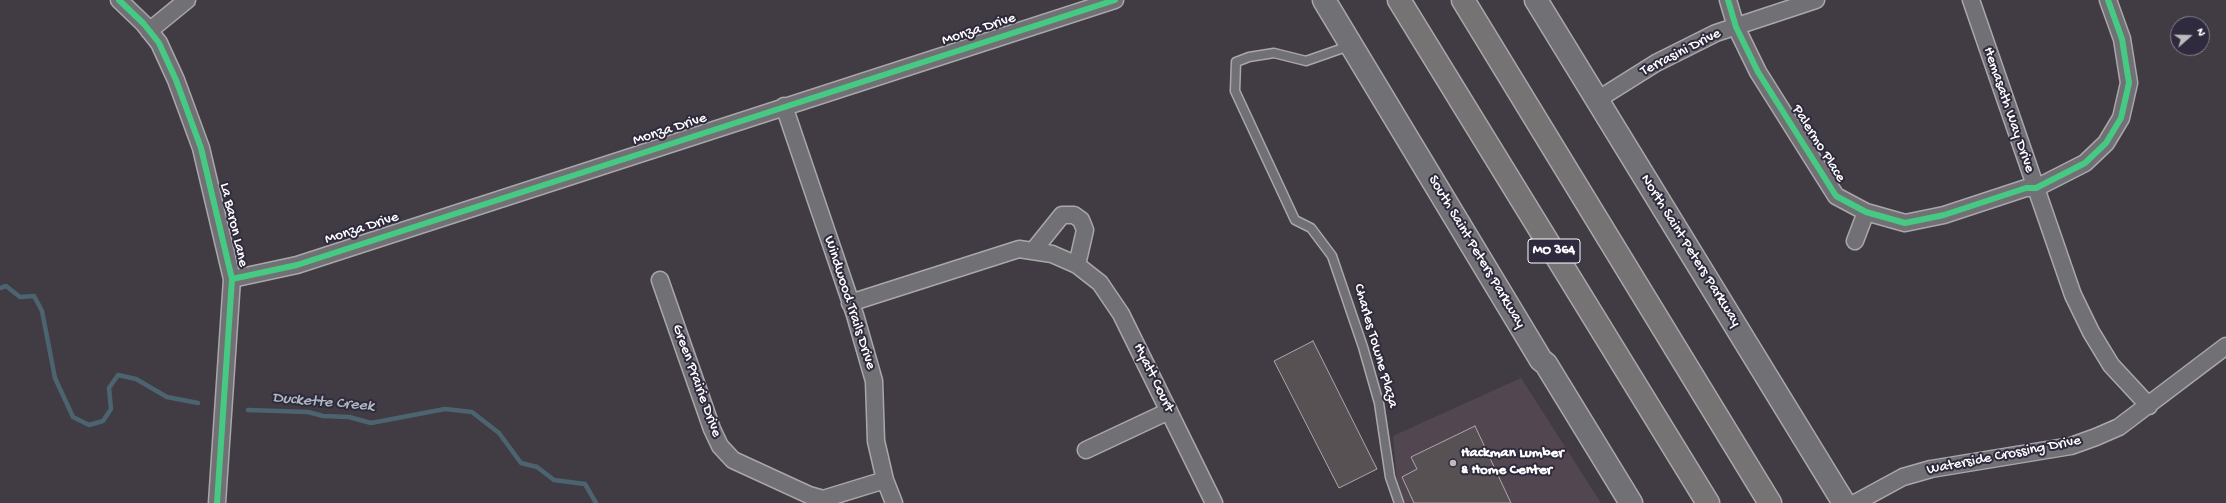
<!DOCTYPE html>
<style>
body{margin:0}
#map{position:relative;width:2226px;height:503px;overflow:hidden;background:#413c43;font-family:"Gochi Hand",sans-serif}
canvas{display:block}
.north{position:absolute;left:2170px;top:16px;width:40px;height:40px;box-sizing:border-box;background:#2f2a3d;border:1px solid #827f8b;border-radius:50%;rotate:70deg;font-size:11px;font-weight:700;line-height:16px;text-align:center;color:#fff}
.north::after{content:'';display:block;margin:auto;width:14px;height:18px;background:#bcbbbd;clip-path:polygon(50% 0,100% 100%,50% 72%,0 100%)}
</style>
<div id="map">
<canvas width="2226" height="503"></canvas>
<div class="north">N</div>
</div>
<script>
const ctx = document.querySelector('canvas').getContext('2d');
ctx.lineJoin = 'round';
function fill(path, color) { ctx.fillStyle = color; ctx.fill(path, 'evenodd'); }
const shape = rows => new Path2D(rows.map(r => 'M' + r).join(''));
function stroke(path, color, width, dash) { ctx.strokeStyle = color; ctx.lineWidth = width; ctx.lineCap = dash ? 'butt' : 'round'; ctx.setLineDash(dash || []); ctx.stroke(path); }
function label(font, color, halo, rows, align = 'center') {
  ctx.font = font + ' "Gochi Hand",sans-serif'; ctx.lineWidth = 4; ctx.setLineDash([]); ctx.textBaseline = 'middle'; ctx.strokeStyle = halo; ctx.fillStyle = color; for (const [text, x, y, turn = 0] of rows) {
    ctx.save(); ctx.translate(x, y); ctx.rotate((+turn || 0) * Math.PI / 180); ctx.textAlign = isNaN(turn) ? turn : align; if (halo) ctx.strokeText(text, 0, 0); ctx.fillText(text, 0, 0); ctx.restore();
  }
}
fill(shape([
 [1521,378,1601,503,1404,503,1397,480,1393,436]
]), '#524750');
stroke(shape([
 [0,288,6,286,20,297,34,296,42,311,55,378,73,417,89,425,103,421,111,409,109,388,118,375,136,379,167,397,198,403],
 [248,410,308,412,323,416,349,417,371,423,445,409,472,412,499,433,521,463,537,467,554,480,585,484,596,503]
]), '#4c6370', 4.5);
const building = shape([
 [1313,341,1377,469,1339,488,1274,361,1313,341],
 [1475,426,1511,503,1414,503,1402,477,1417,469,1411,457,1475,426]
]);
fill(building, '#575154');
stroke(building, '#aaa7aa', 1);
const lane = shape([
 [1349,46,1306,61,1274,53,1249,57,1236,62,1235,91,1295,220,1311,228,1332,256,1363,347,1379,403,1390,477,1399,503]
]);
const street = shape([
 [119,0,144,24,159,43,176,80,201,148,232,279,217,503],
 [1728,0,1736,27,1758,72,1836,196,1866,212,1905,223,1944,215,2026,188,2036,188,2085,163,2106,143,2121,118,2129,83,2122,39,2108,0],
 [1971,0,2073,295,2091,332,2111,365,2149,406],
 [149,31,187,0],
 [1597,100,1656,63,1716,33,1816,0],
 [784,106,855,315,874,381,876,441,885,480,894,503],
 [1855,241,1866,212],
 [1033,251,1062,215,1074,215,1081,220,1085,230,1077,265],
 [232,279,297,265,1115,0],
 [660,280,712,429,720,446,733,460,809,495,823,499,885,480],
 [850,303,1019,249,1052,254,1077,265,1100,283,1121,314,1214,503],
 [1086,450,1169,411],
 [1855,503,1903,477,1931,469,2071,446,2096,437,2119,427,2226,346]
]);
const secondary = shape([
 [1324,0,1541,360,1546,364,1631,503],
 [1536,0,1844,503]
]);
const highway = shape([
 [1399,0,1708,503],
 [1463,0,1770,503]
]);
stroke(lane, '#aaa7aa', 11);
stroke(street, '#aaa7aa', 19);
stroke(secondary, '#aaa7aa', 25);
stroke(highway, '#aaa7aa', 25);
stroke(lane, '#717074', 8);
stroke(street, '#717074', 16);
stroke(secondary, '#717074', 22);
stroke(highway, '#767375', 22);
stroke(shape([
 [119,0,144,24,159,43,176,80,201,148,232,279,217,503],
 [1728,0,1736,27,1758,72,1836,196,1866,212,1905,223,1944,215,2026,188,2036,188,2085,163,2106,143,2121,118,2129,83,2122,39,2108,0],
 [232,279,297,265,1115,0]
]), '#46c982', 6);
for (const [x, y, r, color] of [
 [1453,463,4,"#bcbbbd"]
]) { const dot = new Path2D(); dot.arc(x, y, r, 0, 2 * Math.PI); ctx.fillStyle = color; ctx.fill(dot); stroke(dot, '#2f2a3d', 1.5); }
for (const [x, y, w] of [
 [1554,251,52]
]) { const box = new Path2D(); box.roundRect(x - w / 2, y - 12, w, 24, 3); ctx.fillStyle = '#2f2a3d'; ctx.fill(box); stroke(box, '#fff', 1); }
label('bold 14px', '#fff', null, [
 ["MO 364",1554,251]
]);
label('15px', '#fff', '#2f2a3d', [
 ["Monza Drive",979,30,-18],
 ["Terrasini Drive",1681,53,-27],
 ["Hemasath Way Drive",2008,110,71],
 ["Monza Drive",670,130,-18],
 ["Palermo Place",1818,144,58],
 ["La Baron Lane",233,225,77],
 ["Monza Drive",362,229,-18],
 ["North Saint Peters Parkway",1690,251,58],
 ["South Saint Peters Parkway",1476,252,59],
 ["Windwood Trails Drive",849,303,72],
 ["Charles Towne Plaza",1375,346,74],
 ["Hyatt Court",1153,378,64],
 ["Green Prairie Drive",696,381,70],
 ["Waterside Crossing Drive",2004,456,-11]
]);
label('bold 15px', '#fff', '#2f2a3d', [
 ["Hackman Lumber",1461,454],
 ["& Home Center",1461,471]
], 'left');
label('italic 16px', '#afbbc1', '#2f2a3d', [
 ["Duckette Creek",323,403,5]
]);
</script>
